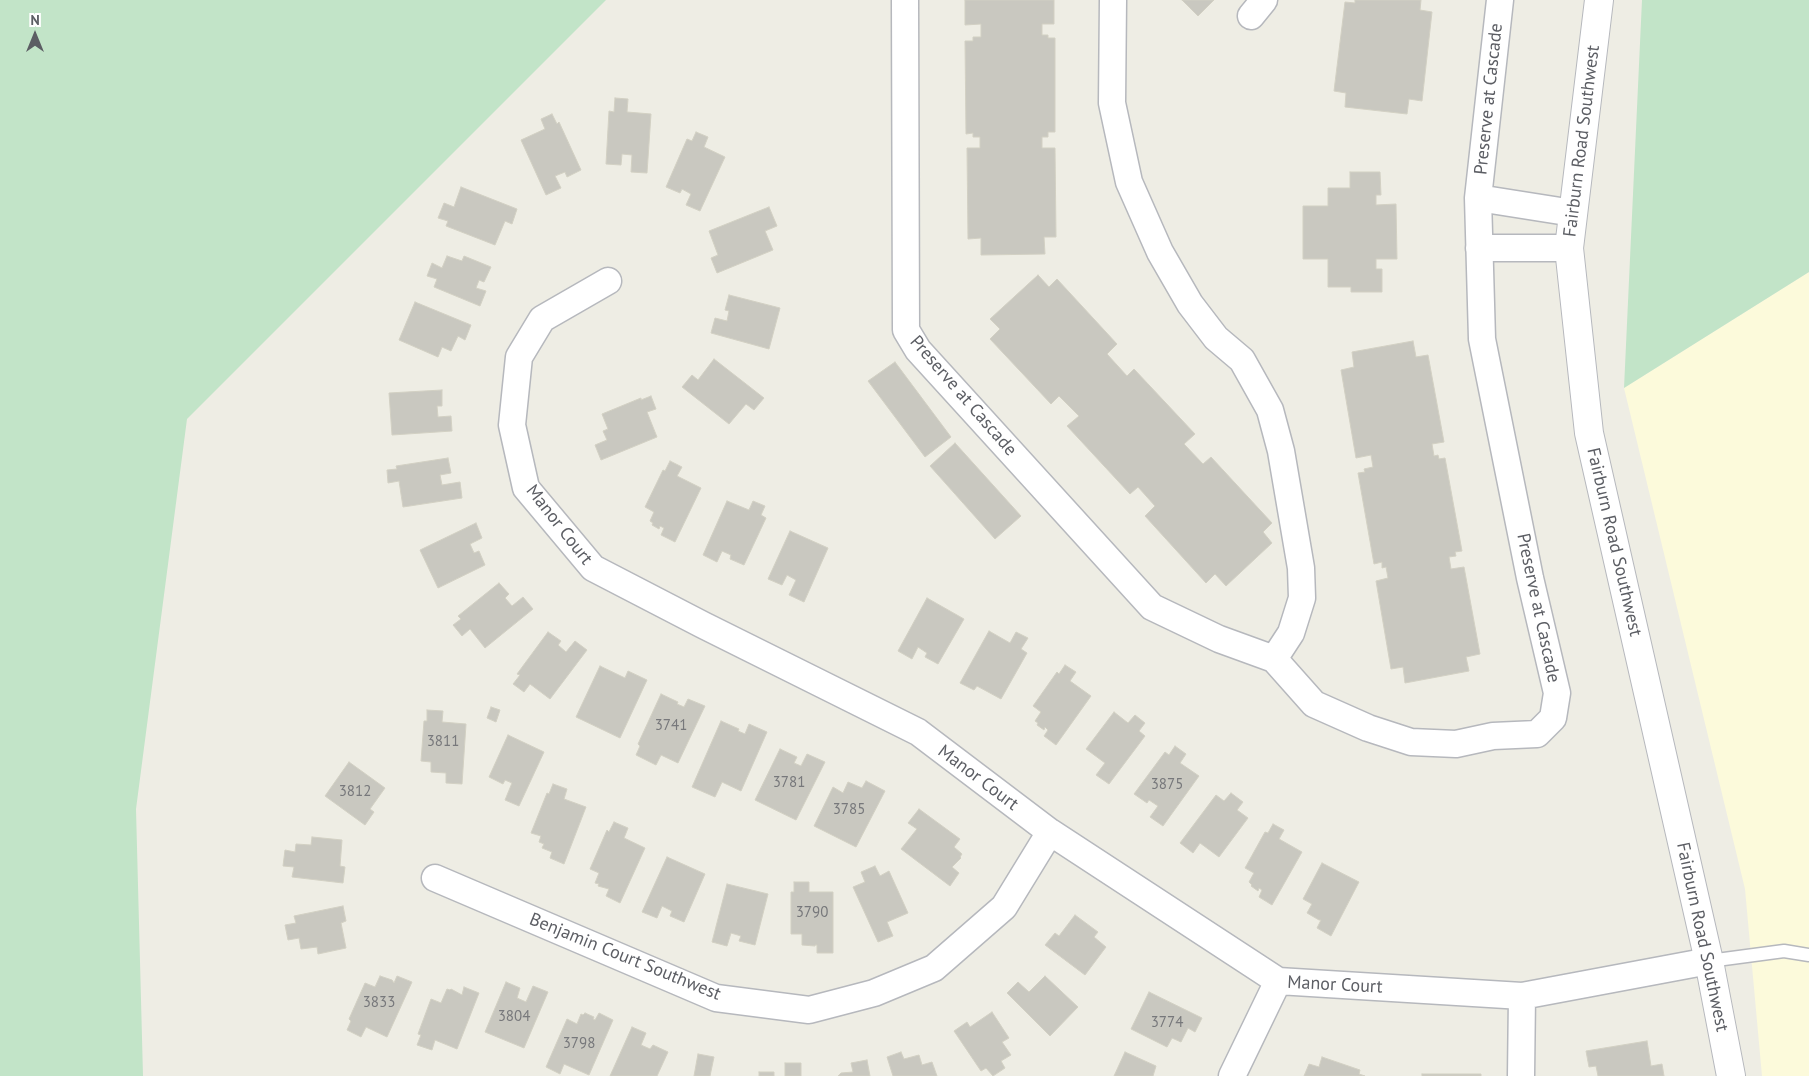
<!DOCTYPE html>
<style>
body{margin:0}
#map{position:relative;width:1809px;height:1076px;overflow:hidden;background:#eeede4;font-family:"PT Sans",sans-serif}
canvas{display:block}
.north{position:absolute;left:10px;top:10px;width:50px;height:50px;-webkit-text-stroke:4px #fff;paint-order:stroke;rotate:0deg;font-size:14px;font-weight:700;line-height:20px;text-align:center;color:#5c5e64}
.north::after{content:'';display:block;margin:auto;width:18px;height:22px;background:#5c5e64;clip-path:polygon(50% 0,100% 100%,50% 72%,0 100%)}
</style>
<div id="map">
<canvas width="1809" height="1076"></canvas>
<div class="north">N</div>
</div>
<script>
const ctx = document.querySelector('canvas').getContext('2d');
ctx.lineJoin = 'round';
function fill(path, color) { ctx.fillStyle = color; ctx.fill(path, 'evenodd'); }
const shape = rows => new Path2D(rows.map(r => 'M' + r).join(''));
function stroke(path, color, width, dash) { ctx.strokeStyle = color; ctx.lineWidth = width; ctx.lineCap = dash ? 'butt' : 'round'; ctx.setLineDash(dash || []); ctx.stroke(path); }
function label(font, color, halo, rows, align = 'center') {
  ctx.font = font + ' "PT Sans",sans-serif'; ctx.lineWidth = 4.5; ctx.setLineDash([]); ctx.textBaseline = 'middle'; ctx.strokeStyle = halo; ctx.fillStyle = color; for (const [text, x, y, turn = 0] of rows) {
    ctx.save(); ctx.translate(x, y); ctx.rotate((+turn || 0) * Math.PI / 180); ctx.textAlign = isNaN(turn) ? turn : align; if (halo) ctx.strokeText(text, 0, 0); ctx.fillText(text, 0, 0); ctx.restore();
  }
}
fill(shape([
 [1809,272,1809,1076,1762,1076,1745,889,1624,388]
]), '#fcfadb');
fill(shape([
 [0,0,606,0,187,419,136,809,143,1076,0,1076],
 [1642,0,1809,0,1809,272,1624,388]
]), '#c2e4c8');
const building = shape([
 [965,0,1054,0,1054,24,1042,24,1042,35,1048,35,1048,38,1055,38,1055,132,1048,132,1048,137,1042,137,1042,148,1055,148,1056,237,1044,237,1045,254,981,255,981,238,968,239,967,148,980,148,980,137,973,137,973,133,966,134,965,41,973,41,973,37,981,37,981,24,965,25,965,0],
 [1182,0,1214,0,1198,16,1182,0],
 [1355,0,1421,0,1420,10,1432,12,1422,101,1409,99,1407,114,1345,107,1346,93,1334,91,1345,2,1355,3,1355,0],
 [615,98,628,99,627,112,651,114,647,173,631,172,632,155,622,154,621,165,606,164,609,111,614,112,615,98],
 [552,114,557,124,559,122,581,170,567,177,565,172,555,176,561,188,546,195,521,140,545,129,541,119,552,114],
 [696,132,708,137,704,147,725,157,700,211,686,205,691,194,682,189,680,193,666,187,687,139,692,141,696,132],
 [1350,172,1380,172,1381,195,1376,195,1376,205,1396,204,1397,259,1376,259,1376,269,1382,269,1382,292,1351,292,1351,287,1328,287,1328,259,1303,259,1303,206,1328,206,1328,188,1350,188,1350,172],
 [461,187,517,209,512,224,505,221,495,245,446,226,448,221,438,218,444,203,454,207,461,187],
 [769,207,777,226,765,231,773,250,717,273,711,258,718,255,709,231,769,207],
 [447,256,462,261,464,256,491,267,484,282,479,280,476,288,486,291,480,306,434,287,437,279,427,276,432,263,442,268,447,256],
 [1038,275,1049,287,1057,279,1117,344,1107,354,1127,376,1134,369,1195,434,1184,444,1203,464,1211,457,1272,523,1263,532,1272,543,1226,586,1215,574,1206,583,1145,516,1155,506,1138,487,1130,494,1067,426,1079,416,1059,396,1051,404,990,339,1000,329,990,319,1038,275],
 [729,295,780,308,769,349,711,333,715,318,727,321,729,311,725,310,729,295],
 [415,302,471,325,465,340,458,336,451,351,442,347,438,357,399,340,415,302],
 [1413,341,1416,357,1428,355,1444,442,1432,444,1434,456,1438,455,1439,459,1445,458,1462,551,1455,552,1456,556,1449,557,1451,569,1464,567,1480,654,1466,657,1469,671,1405,683,1403,667,1391,669,1376,581,1388,578,1386,567,1382,568,1382,562,1374,564,1358,473,1365,472,1364,469,1373,467,1371,455,1356,458,1341,370,1354,367,1352,352,1413,341],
 [714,359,764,398,754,410,746,404,729,424,682,387,692,375,698,380,714,359],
 [895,362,951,437,925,457,868,381,895,362],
 [442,390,442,406,437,406,438,417,451,416,452,431,392,435,389,393,442,390],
 [651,396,656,409,647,412,657,437,601,460,595,445,607,440,603,431,608,429,602,414,641,398,641,400,651,396],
 [955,443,1021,516,995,539,930,466,955,443],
 [448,458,451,473,440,475,442,485,460,482,462,498,403,507,399,481,388,483,387,470,397,469,396,466,448,458],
 [670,461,682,467,677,476,701,488,675,542,661,535,664,528,660,526,659,529,652,525,653,523,650,521,654,512,645,507,663,470,665,471,670,461],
 [727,501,749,510,753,501,765,506,761,515,766,518,744,565,730,559,731,555,722,551,717,562,703,555,727,501],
 [476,523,482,538,470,544,474,553,479,551,485,565,438,588,420,550,476,523],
 [790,531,828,548,804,602,789,595,796,580,787,575,782,585,768,579,790,531],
 [499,583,509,594,505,598,512,606,523,597,533,609,485,648,470,629,462,636,453,625,461,619,458,616,499,583],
 [927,598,964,619,938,664,925,657,927,653,918,647,912,659,898,651,927,598],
 [989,631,1010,643,1016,632,1028,638,1021,649,1027,653,1001,699,977,686,974,690,960,683,989,631],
 [548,632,561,641,558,645,566,652,575,641,587,650,550,699,530,684,524,692,513,684,520,675,517,674,548,632],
 [1065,665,1076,672,1070,681,1091,696,1056,745,1044,736,1048,730,1045,727,1044,730,1037,725,1038,723,1035,721,1041,712,1033,706,1057,672,1059,674,1065,665],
 [600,666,625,678,628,671,647,680,620,738,576,717,600,666],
 [661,694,678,702,677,704,684,707,688,699,705,706,678,763,661,755,656,765,636,755,640,746,638,744,661,694],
 [491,707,500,710,496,722,487,718,491,707],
 [427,710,443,711,442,722,466,724,462,784,446,783,446,773,431,772,431,762,421,761,424,721,427,721,427,710],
 [1114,712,1128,723,1135,715,1145,723,1139,731,1145,736,1109,784,1096,775,1105,763,1086,749,1114,712],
 [721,721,739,729,738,731,745,734,749,724,767,732,741,791,722,782,715,797,692,787,721,721],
 [508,735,544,752,519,806,505,800,512,783,505,780,503,784,489,777,508,735],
 [1175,746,1186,754,1180,763,1199,776,1163,826,1150,817,1158,806,1149,800,1147,803,1134,794,1165,752,1169,755,1175,746],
 [780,749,797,757,794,763,801,766,807,754,825,762,796,820,755,800,780,749],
 [349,762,385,788,370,809,374,812,365,825,325,796,349,762],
 [866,781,885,791,856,847,814,826,833,787,843,793,848,782,862,788,866,781],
 [553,784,567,789,564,799,586,807,564,864,550,858,552,852,542,848,544,844,539,842,541,836,531,833,547,793,549,794,553,784],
 [1231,793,1243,802,1237,810,1248,818,1219,857,1200,843,1193,853,1180,843,1216,795,1224,801,1231,793],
 [919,809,960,839,954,847,962,854,960,857,961,858,952,867,959,873,950,886,901,849,917,829,908,823,919,809],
 [614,822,628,828,624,838,645,848,620,903,606,896,609,889,598,886,599,884,595,883,599,873,590,869,607,830,609,832,614,822],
 [1273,824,1284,830,1279,839,1302,852,1272,905,1259,897,1262,890,1259,888,1258,891,1251,886,1252,885,1249,882,1254,873,1245,868,1265,832,1268,833,1273,824],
 [312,837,342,840,340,866,345,867,343,883,292,877,294,867,283,866,285,850,295,852,296,844,311,845,312,837],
 [667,857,705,874,684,922,670,916,672,911,662,906,657,918,642,912,667,857],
 [1322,863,1359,882,1331,936,1317,928,1321,920,1319,920,1307,913,1312,904,1303,899,1322,863],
 [875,866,880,876,889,871,908,913,887,922,893,936,878,942,853,887,865,882,861,872,875,866],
 [794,882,809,882,809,892,833,892,833,953,817,953,817,945,815,945,815,946,802,945,802,934,791,934,791,892,794,892,794,882],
 [727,884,768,894,755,945,739,941,741,936,731,933,727,946,712,942,727,884],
 [343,906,346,921,341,923,346,948,318,954,317,947,301,949,299,938,288,940,285,925,296,923,294,916,343,906],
 [1075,915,1098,932,1094,937,1106,947,1085,975,1045,945,1055,933,1059,936,1075,915],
 [380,976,392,980,394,983,397,976,412,982,387,1037,366,1027,361,1037,347,1030,351,1021,349,1019,365,983,375,987,380,976],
 [1045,976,1078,1007,1050,1036,1007,993,1018,982,1029,992,1045,976],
 [506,982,520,988,517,998,526,1002,533,986,548,992,524,1048,485,1032,506,982],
 [464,987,479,993,457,1049,435,1040,432,1050,417,1045,421,1035,418,1034,431,999,441,1003,447,989,450,990,451,989,462,995,464,987],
 [1149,992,1202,1018,1195,1032,1188,1028,1181,1042,1172,1038,1167,1047,1131,1029,1149,992],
 [992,1012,1009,1038,1002,1042,1011,1055,1001,1061,1005,1068,993,1076,986,1068,981,1071,954,1031,967,1022,970,1027,992,1012],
 [585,1013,594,1017,593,1019,595,1020,599,1013,613,1020,589,1075,564,1064,560,1074,546,1067,567,1019,577,1024,581,1014,583,1015,585,1013],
 [632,1027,646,1033,641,1045,650,1049,653,1045,668,1052,657,1076,610,1076,632,1027],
 [1647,1041,1651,1066,1662,1064,1664,1076,1598,1076,1596,1066,1589,1067,1586,1051,1647,1041],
 [901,1052,904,1059,919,1055,922,1065,932,1062,937,1076,893,1076,887,1057,901,1052],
 [1125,1052,1156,1066,1153,1076,1114,1076,1125,1052],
 [698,1054,714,1057,710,1076,694,1076,698,1054],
 [1322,1057,1360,1070,1359,1074,1365,1076,1304,1076,1309,1064,1319,1067,1322,1057],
 [867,1060,870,1076,838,1076,841,1073,853,1072,851,1063,867,1060],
 [785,1063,801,1063,801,1076,785,1076,785,1063],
 [759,1072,774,1072,774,1076,759,1076,759,1072],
 [1422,1074,1481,1074,1481,1076,1422,1076,1422,1074]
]);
fill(building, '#c9c8c0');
stroke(building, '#d2d0c3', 1);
const service = shape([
 [1709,961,1784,951,1809,955]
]);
const minor = shape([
 [905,0,906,330,918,350,1152,607,1219,639,1274,659,1314,704,1368,728,1411,742,1456,744,1493,736,1537,734,1553,718,1557,693,1530,578,1482,339,1478,198,1500,0],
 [1113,0,1112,103,1129,182,1160,252,1190,304,1216,338,1242,360,1270,410,1281,451,1301,568,1302,598,1291,633,1274,659],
 [1251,16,1264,0],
 [1478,198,1573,213],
 [1479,248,1569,248],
 [608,281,542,319,519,357,512,425,526,488,593,568,703,625,918,732,1050,832,1278,981,1522,996,1709,961],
 [435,878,716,998,809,1010,874,993,934,968,1004,907,1050,832],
 [1232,1076,1278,981],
 [1521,1076,1522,996]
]);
const tertiary = shape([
 [1599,0,1569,248,1589,433,1709,961,1731,1076]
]);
stroke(service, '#b6b8bd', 15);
stroke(minor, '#b6b8bd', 29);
stroke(tertiary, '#b6b8bd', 30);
stroke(service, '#fff', 12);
stroke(minor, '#fff', 26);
stroke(tertiary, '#fff', 28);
label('15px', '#77787b', null, [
 ["3741",671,726],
 ["3811",443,742],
 ["3781",789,783],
 ["3875",1167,785],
 ["3812",355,792],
 ["3785",849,810],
 ["3790",812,913],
 ["3833",379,1003],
 ["3804",514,1017],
 ["3774",1167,1023],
 ["3798",579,1044]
]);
label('18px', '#5c5e64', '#fff', [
 ["Preserve at Cascade",1489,99,-84],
 ["Fairburn Road Southwest",1582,141,-83],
 ["Preserve at Cascade",963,396,49],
 ["Manor Court",559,525,52],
 ["Fairburn Road Southwest",1614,542,77],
 ["Preserve at Cascade",1538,608,78],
 ["Manor Court",978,778,37],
 ["Fairburn Road Southwest",1702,937,78],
 ["Benjamin Court Southwest",625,957,22],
 ["Manor Court",1335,985,3]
]);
</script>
